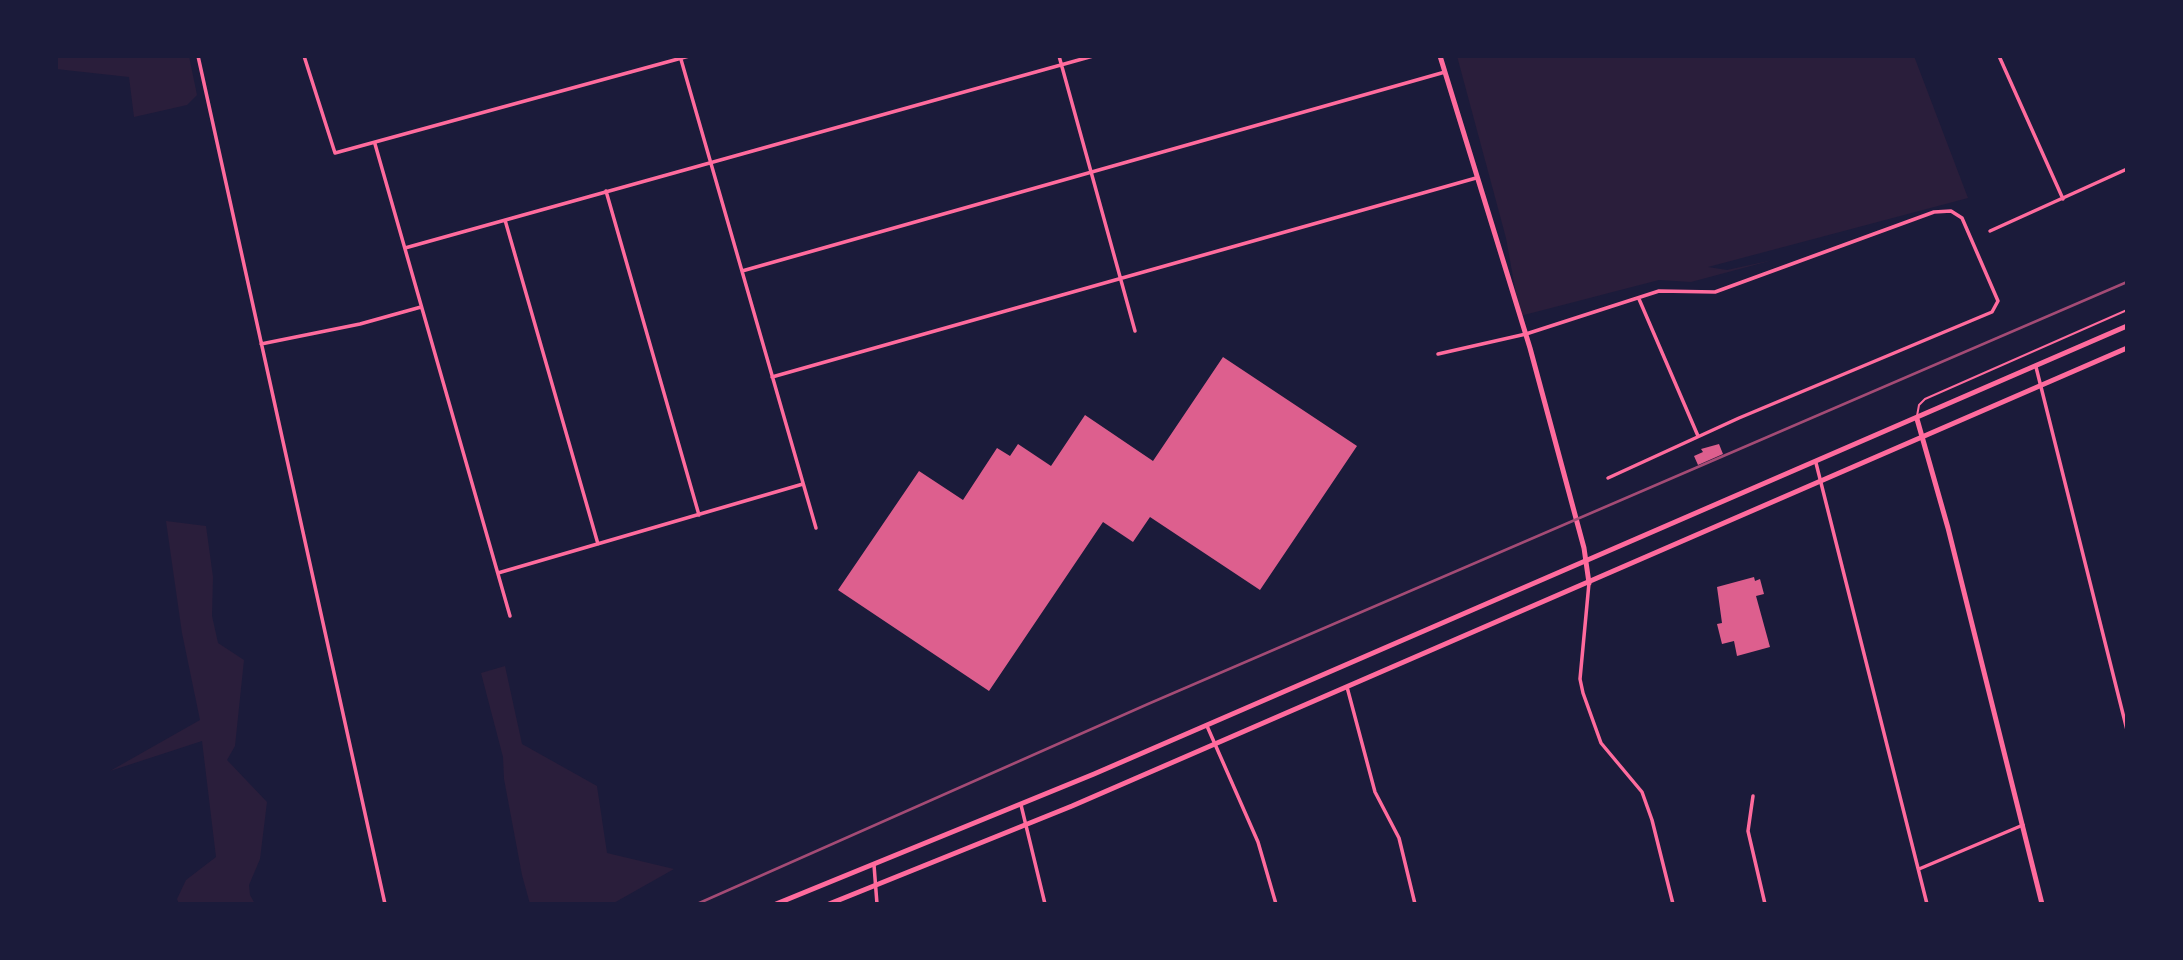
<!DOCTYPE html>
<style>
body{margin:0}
#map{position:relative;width:2183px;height:960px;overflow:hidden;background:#1b1b3a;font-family:Literata,serif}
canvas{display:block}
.frame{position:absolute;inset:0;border:58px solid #1b1b3a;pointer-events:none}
</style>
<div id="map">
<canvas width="2183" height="960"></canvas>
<div class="frame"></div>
</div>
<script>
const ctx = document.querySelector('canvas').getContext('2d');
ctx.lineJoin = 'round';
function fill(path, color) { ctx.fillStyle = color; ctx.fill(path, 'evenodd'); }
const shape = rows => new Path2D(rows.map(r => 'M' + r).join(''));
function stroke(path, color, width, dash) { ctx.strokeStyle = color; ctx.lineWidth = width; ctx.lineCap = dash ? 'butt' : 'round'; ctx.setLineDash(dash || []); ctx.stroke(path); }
fill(shape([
 [56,56,189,56,197,95,187,105,134,117,129,77,56,69],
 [1457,56,1914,56,1968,198,1708,267,1727,270,1773,260,1691,282,1659,280,1520,316,1506,238],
 [166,521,206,526,213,577,212,616,218,643,244,660,235,746,227,760,267,802,260,859,249,885,250,895,255,904,179,904,177,899,186,880,216,857,202,741,110,771,200,720,182,633],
 [505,666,522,744,597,786,607,853,674,869,612,904,530,904,522,875,504,779,503,757,481,673]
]), '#2a1e3b');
fill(shape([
 [1223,357,1357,446,1260,590,1150,517,1133,542,1103,522,989,691,838,590,919,471,963,500,997,448,1010,456,1018,444,1051,466,1085,415,1153,461],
 [1719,444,1723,454,1698,465,1694,456,1703,452,1701,449],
 [1754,577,1755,581,1760,579,1764,594,1756,596,1770,647,1737,656,1734,641,1722,644,1717,624,1722,623,1717,587]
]), '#dd5f8e');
stroke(shape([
 [1917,416,1919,405,1925,399,2127,310]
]), '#ff6b9d', 2);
stroke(shape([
 [198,56,385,904],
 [304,56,335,153,689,56],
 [680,56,816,528],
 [1059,56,1135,331],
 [1999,56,2063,199],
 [375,144,510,616],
 [606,191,699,515],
 [505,220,598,544],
 [1990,231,2127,169],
 [405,248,1093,56],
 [742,271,1445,72],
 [1639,299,1698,436],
 [261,344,360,324,421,307],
 [1438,354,1526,334,1659,291,1715,292,1934,212,1951,211,1962,218,1998,301,1992,312,1739,418,1608,478],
 [2036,367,2127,730],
 [772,377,1476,178],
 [1816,463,1927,904],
 [498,573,803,484],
 [1589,583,1580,679,1583,693,1601,743,1642,792,1652,820,1673,904],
 [1347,687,1375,792,1399,838,1415,904],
 [1207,726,1258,842,1276,904],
 [1753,796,1748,831,1765,904],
 [1021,805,1045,904],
 [874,865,877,904],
 [1919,869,2023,825]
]), '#ff6b9d', 3.5);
stroke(shape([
 [1440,56,1530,348,1584,548,1589,583],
 [1917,419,1948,528,2042,904]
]), '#ff6b9d', 5);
stroke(shape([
 [776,904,1094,774,2127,326],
 [829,904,1072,806,2127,348]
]), '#ff6b9d', 5);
stroke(shape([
 [697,904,1148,704,2127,282]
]), '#a44b75', 2.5);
</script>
